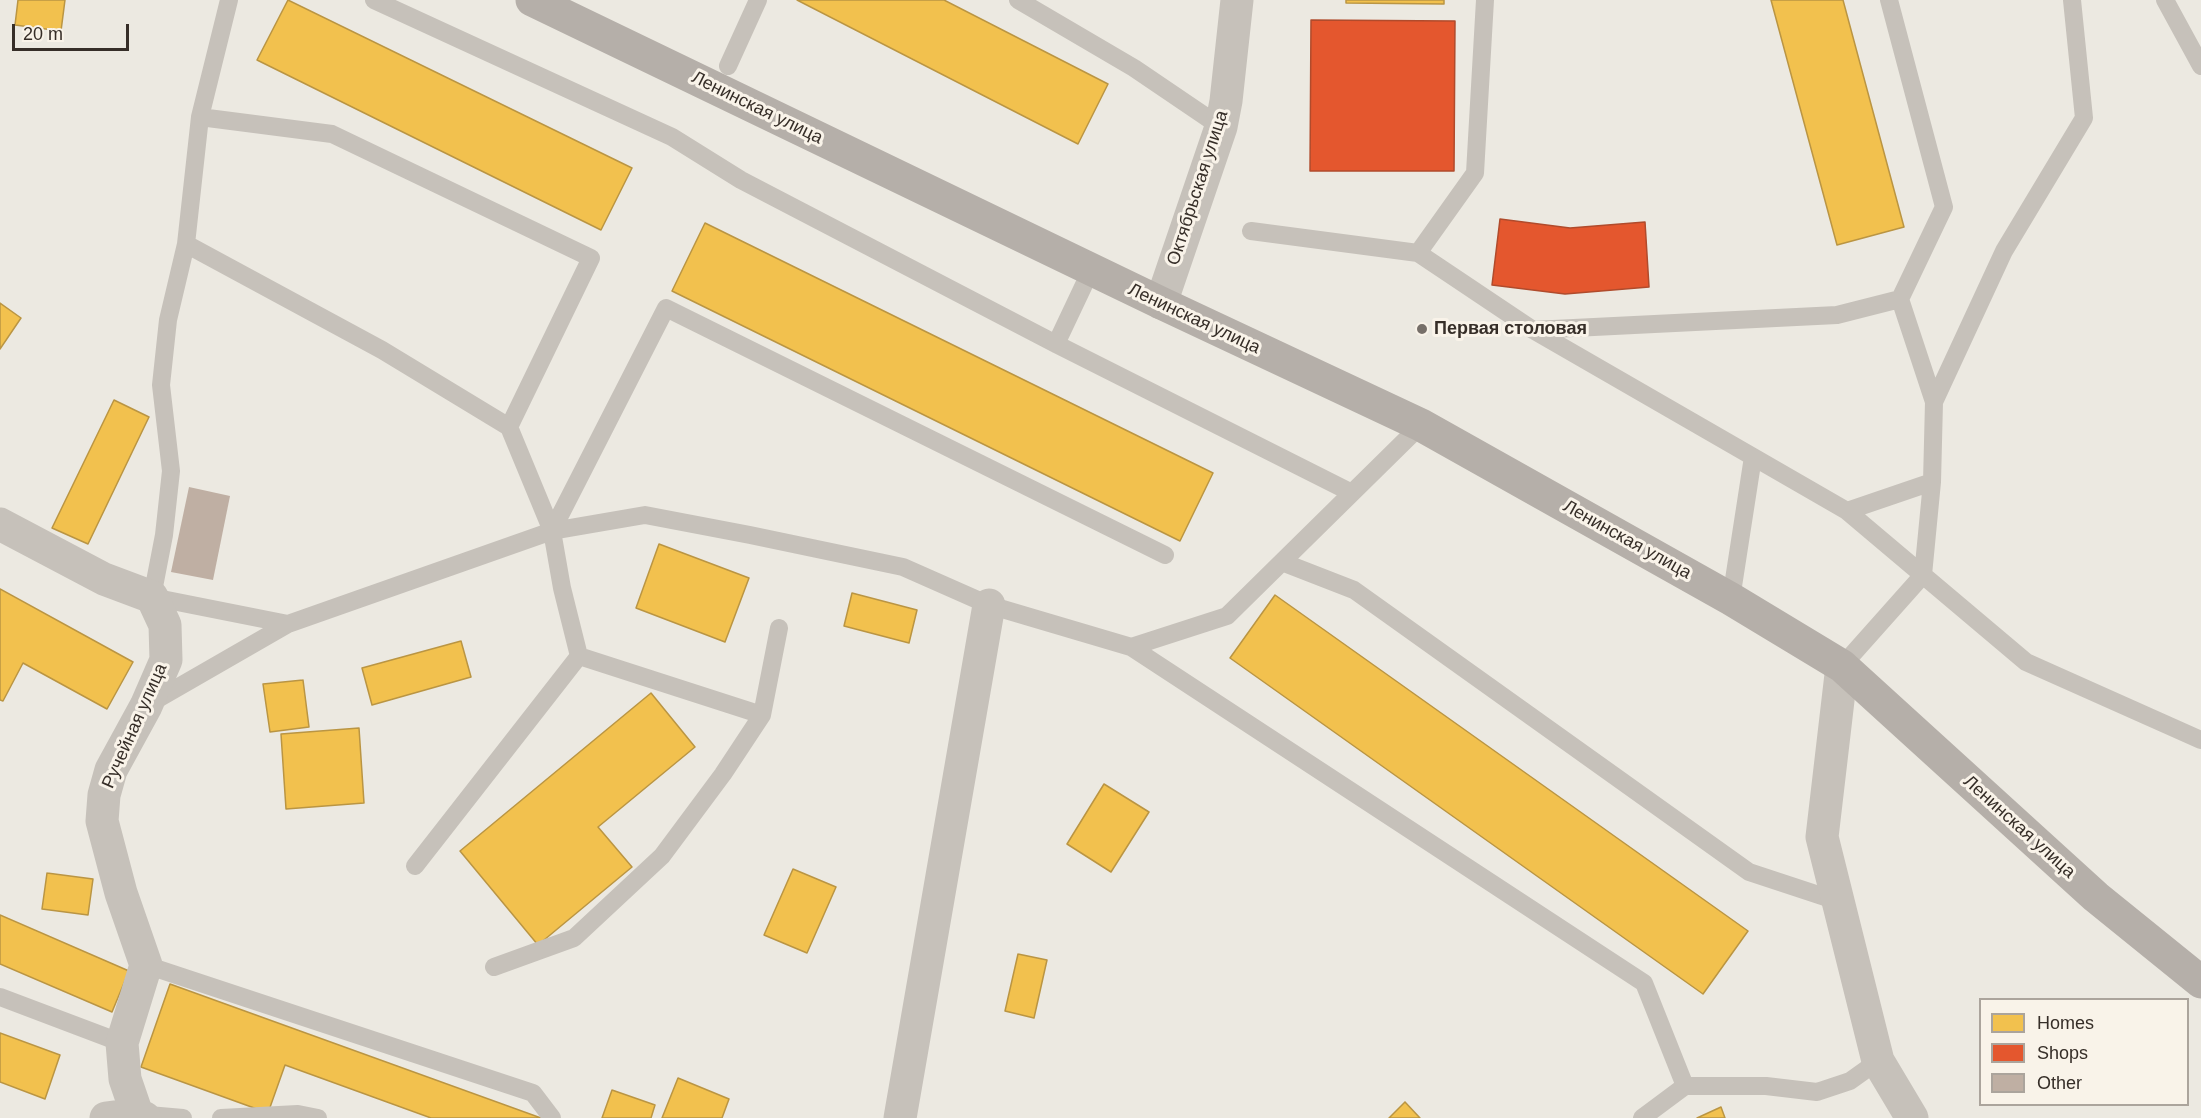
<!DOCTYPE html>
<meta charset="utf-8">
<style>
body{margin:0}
#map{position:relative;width:2201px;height:1118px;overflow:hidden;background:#ece9e1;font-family:Helvetica,sans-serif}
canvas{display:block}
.legend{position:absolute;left:1979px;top:998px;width:210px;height:108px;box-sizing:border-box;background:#f9f3e9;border:2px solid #aba49c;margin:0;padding:8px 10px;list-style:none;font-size:18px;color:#362e28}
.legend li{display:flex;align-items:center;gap:12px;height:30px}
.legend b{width:30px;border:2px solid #aba49c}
.scale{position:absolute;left:12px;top:24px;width:117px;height:27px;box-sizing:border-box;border:3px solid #362e28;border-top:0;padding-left:8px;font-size:18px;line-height:21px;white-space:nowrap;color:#362e28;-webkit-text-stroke:4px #f9f3e9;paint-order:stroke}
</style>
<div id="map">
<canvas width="2201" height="1118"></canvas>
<ul class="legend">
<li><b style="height:16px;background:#f2c14e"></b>Homes</li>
<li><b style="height:16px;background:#e4572e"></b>Shops</li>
<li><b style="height:16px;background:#bfafa3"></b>Other</li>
</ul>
<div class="scale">20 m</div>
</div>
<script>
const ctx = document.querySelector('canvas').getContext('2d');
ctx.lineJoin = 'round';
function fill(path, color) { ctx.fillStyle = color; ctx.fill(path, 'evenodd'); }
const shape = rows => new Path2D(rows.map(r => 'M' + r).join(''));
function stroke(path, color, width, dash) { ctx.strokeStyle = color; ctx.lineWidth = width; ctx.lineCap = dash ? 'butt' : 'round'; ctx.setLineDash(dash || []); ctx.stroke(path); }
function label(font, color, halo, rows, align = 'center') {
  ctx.font = font + ' Helvetica,sans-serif'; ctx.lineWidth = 6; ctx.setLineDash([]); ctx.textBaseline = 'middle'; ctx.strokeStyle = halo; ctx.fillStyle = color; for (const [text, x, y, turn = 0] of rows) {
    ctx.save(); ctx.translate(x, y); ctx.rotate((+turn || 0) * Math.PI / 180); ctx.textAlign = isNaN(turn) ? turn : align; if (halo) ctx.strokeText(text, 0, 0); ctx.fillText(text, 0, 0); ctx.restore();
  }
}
const homes = shape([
 [18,0,65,0,61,31,15,25,18,0],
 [288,0,632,168,601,230,257,60,288,0],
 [797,0,944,0,1108,84,1078,144,797,0],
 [1346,0,1444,0,1444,4,1346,3,1346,0],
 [1771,0,1843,0,1904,227,1837,245,1771,0],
 [705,223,1213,473,1180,541,672,291,705,223],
 [0,303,21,318,0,349,0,303],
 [114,400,149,417,88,544,52,528,114,400],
 [659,544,749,578,725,642,636,608,659,544],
 [0,589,133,662,107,709,23,663,3,701,0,700,0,589],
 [852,593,917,610,909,643,844,626,852,593],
 [1275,595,1748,931,1703,994,1230,658,1275,595],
 [461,641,471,677,372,705,362,668,461,641],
 [303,680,309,727,270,732,263,684,303,680],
 [651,693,695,747,598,827,632,867,538,945,460,851,651,693],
 [359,728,364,803,286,809,281,734,359,728],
 [1104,784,1149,812,1111,872,1067,844,1104,784],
 [793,869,836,887,807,953,764,935,793,869],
 [47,873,93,879,88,915,42,909,47,873],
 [0,915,129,971,112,1012,0,964,0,915],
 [1018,954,1047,960,1034,1018,1005,1011,1018,954],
 [170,984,541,1118,431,1118,285,1065,268,1113,141,1067,170,984],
 [0,1033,60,1055,45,1099,0,1082,0,1033],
 [678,1078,729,1099,722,1118,662,1118,678,1078],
 [612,1090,655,1105,651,1118,602,1118,612,1090],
 [1405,1102,1420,1118,1389,1118,1405,1102],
 [1721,1107,1725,1118,1697,1118,1721,1107]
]);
fill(homes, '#f2c14e');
stroke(homes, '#ba9543', 1.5);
const shops = shape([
 [1311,20,1455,21,1454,171,1310,171,1311,20],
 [1500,219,1570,228,1645,222,1649,287,1565,294,1492,285,1500,219]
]);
fill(shops, '#e4572e');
stroke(shops, '#b04b2c', 1.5);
fill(shape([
 [189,487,230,496,213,580,171,572]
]), '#bfafa3');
stroke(shape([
 [229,0,200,117,186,244,168,320,161,385,171,471,164,535,152,597,288,624,552,531,645,515,750,535,903,567,989,605,1131,647,1227,616,1421,425],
 [374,0,672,137,741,180,1056,344,1352,493],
 [1018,0,1134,68,1221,127],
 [1889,0,1944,207,1900,299,1934,402],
 [2165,0,2201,66],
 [728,66,758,0],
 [200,117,332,134,591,258,509,427],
 [1251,231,1418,253,1475,173,1485,0],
 [186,244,382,350,509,427,552,531,562,588,579,656,415,866],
 [1418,253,1533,330,1847,511,2026,662,2201,740],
 [1533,330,1837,315,1900,299],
 [1056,344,1091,270],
 [1847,511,1932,482],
 [552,531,666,308,1165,555],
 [1282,562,1354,590,1749,872,1837,901],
 [1731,599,1753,457],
 [1131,647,1644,983,1685,1086],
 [579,656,762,715],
 [1842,666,1923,575,1932,482,1934,402,2004,251,2084,118,2072,0],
 [149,704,288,624],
 [146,965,533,1093,552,1118],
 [494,967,574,938,662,856,723,774,762,715,779,628],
 [0,997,122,1043],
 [137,1114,183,1118],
 [221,1118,298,1114,318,1118],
 [1642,1118,1685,1086,1766,1086,1817,1092,1850,1081,1878,1061]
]), '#c6c1ba', 18);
stroke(shape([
 [1161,303,1221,127,1226,101,1237,0],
 [0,524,104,579,152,597,165,625,166,660,146,706,111,770,104,795,102,821,121,893,146,965,122,1043,125,1079,137,1114,145,1118],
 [1842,666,1822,837,1878,1061,1912,1118],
 [106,1118,137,1114],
 [900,1118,989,605]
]), '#c6c1ba', 33);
stroke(shape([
 [532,0,1161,303,1421,425,1731,599,1842,666,2096,897,2201,982]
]), '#b5afa9', 33);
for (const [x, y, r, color] of [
 [1422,329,6,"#766f69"]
]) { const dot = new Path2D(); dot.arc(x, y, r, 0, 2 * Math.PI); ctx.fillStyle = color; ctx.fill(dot); stroke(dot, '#f9f3e9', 2); }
label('18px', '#362e28', '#f9f3e9', [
 ["Ленинская улица",757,108,26],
 ["Октябрьская улица",1198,188,-72],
 ["Ленинская улица",1194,319,25],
 ["Ленинская улица",1627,540,29],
 ["Ручейная улица",135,726,-66],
 ["Ленинская улица",2019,827,42]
]);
label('bold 18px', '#362e28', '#f9f3e9', [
 ["Первая столовая",1434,329]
], 'left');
</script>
